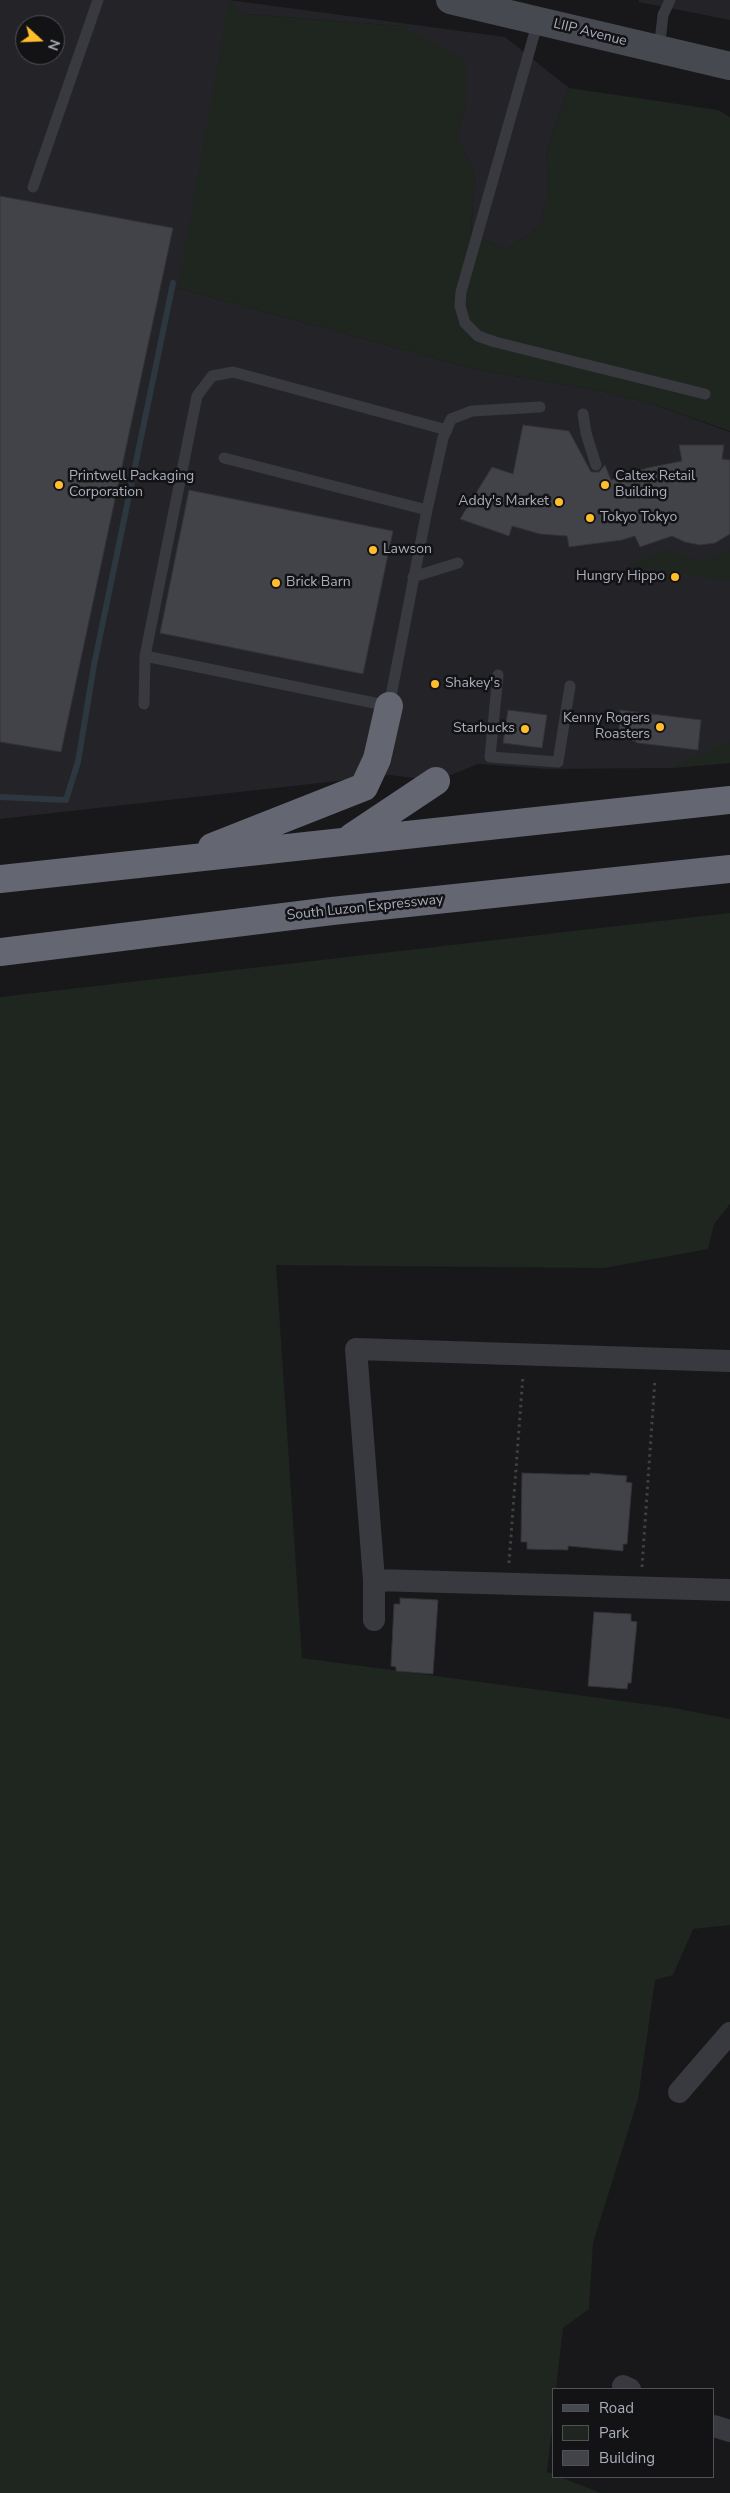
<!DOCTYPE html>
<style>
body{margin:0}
#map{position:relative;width:730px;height:2493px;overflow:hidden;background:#18181b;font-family:"Nunito Sans",sans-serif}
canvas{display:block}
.legend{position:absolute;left:552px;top:2388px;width:162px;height:90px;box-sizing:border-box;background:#131316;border:1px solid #4f5158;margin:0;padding:6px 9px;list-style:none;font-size:15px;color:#aaaebb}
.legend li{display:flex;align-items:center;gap:10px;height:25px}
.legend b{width:25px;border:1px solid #4f5158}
.north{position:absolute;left:15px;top:15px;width:50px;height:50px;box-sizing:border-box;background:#131316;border:1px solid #4f5158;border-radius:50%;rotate:110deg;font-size:14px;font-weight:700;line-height:20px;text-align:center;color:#aaaebb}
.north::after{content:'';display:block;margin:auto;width:18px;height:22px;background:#ffbf2c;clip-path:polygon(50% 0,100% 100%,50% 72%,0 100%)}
</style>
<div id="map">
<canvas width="730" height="2493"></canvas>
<ul class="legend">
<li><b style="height:6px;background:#474950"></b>Road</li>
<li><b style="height:14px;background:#1e261f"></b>Park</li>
<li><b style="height:14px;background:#424348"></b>Building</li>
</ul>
<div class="north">N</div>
</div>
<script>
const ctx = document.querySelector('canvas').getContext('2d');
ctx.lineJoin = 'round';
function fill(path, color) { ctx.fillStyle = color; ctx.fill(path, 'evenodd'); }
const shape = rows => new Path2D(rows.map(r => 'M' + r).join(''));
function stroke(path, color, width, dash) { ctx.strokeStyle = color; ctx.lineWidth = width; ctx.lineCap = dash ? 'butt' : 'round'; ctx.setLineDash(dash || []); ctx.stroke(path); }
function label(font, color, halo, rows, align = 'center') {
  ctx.font = font + ' "Nunito Sans",sans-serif'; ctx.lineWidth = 5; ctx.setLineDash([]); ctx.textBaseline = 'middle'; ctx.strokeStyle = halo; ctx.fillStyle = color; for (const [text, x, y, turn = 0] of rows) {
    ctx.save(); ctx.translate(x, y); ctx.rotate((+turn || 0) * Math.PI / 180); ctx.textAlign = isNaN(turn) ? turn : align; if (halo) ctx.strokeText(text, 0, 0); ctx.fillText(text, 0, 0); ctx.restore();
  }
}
fill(shape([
 [0,0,229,0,505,37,569,88,546,152,549,191,540,226,506,250,471,233,475,174,457,135,466,106,402,26,244,14,178,288,475,369,601,391,653,404,730,432,730,763,671,768,546,769,478,764,436,781,390,775,0,819],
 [25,25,55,25,55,55,25,55],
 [639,0,730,0,730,20,639,2]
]), '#242428');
fill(shape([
 [229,0,244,14,402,26,466,60,466,106,457,135,475,174,471,233,506,250,540,226,549,191,546,152,569,88,718,110,730,117,730,431,653,404,601,391,475,369,178,288],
 [668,550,693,559,711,559,730,550,730,581,628,565],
 [730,741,730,763,671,768,719,746],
 [730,913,730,1204,714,1224,708,1249,604,1268,276,1265,302,1658,674,1708,730,1719,730,1925,693,1929,673,1975,655,1980,638,2099,593,2243,589,2309,563,2328,556,2389,554,2389,554,2413,547,2472,554,2474,554,2477,560,2477,601,2493,0,2493,0,997]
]), '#1e261f');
stroke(shape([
 [0,797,66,800,78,762,94,665,173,283]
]), '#2d3740', 6);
const building = shape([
 [0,196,173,228,61,752,0,742,0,196],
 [523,425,569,431,591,472,599,472,605,465,611,480,647,468,682,461,679,445,724,445,722,459,730,460,730,534,715,543,700,545,685,542,672,536,640,547,635,536,622,540,569,547,567,536,540,534,512,526,509,536,460,519,492,467,513,474,523,425],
 [189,490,393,531,363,674,160,633,189,490],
 [508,710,547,715,542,748,503,743,508,710],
 [620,710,701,720,698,750,638,743,619,734,620,710],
 [522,1473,590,1475,590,1473,627,1476,626,1482,632,1483,627,1544,623,1544,623,1551,568,1546,568,1550,527,1549,527,1542,521,1542,522,1473],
 [400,1598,438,1600,433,1674,396,1671,396,1667,391,1666,394,1604,400,1604,400,1598],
 [594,1612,631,1614,631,1621,637,1622,631,1683,628,1683,627,1689,588,1686,594,1612]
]);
fill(building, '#424348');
stroke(building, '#323237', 1);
stroke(shape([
 [509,1563,523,1375],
 [642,1567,655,1379]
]), '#3f4147', 3, [2.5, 4]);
stroke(shape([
 [538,21,461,292,460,306,465,323,478,336,495,342,705,394],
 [659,50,663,15,670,0],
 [33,187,98,0],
 [583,414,586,433,596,465],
 [224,458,427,510],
 [413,577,458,563],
 [145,656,389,706,427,510,443,438,451,419,472,411,540,407],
 [498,675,490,757,558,762,570,686],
 [144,704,145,656,197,396,212,376,233,372,447,430]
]), '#393a40', 11);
stroke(shape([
 [374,1580,730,1590],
 [374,1620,374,1580,356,1349,730,1361],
 [679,2092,730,2033],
 [623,2386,630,2389],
 [714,2426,730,2431]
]), '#393a40', 22);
stroke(shape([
 [450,0,730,66]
]), '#474950', 28);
stroke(shape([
 [352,837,436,781],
 [212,847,364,787,377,759,389,706],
 [0,879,730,800],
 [0,952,332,911,730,869]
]), '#646771', 28);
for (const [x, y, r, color] of [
 [59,485,5,"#ffbf2c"],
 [605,485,5,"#ffbf2c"],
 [559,502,5,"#ffbf2c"],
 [590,518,5,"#ffbf2c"],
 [373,550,5,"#ffbf2c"],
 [675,577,5,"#ffbf2c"],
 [276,583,5,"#ffbf2c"],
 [435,684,5,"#ffbf2c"],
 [660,727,5,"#ffbf2c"],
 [525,729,5,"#ffbf2c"]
]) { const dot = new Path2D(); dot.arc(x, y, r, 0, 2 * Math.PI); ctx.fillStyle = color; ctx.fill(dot); stroke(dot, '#131316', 2); }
label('14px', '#aaaebb', '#131316', [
 ["LIIP Avenue",590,33,14],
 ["South Luzon Expressway",365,908,-6]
]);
label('14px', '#aaaebb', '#131316', [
 ["Printwell Packaging",69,477],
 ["Corporation",69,493],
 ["Caltex Retail",615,477],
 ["Building",615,493],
 ["Addy's Market",549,502,"right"],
 ["Tokyo Tokyo",600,518],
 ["Lawson",383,550],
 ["Hungry Hippo",665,577,"right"],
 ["Brick Barn",286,583],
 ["Shakey's",445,684],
 ["Kenny Rogers",650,719,"right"],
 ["Roasters",650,735,"right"],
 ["Starbucks",515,729,"right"]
], 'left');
</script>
